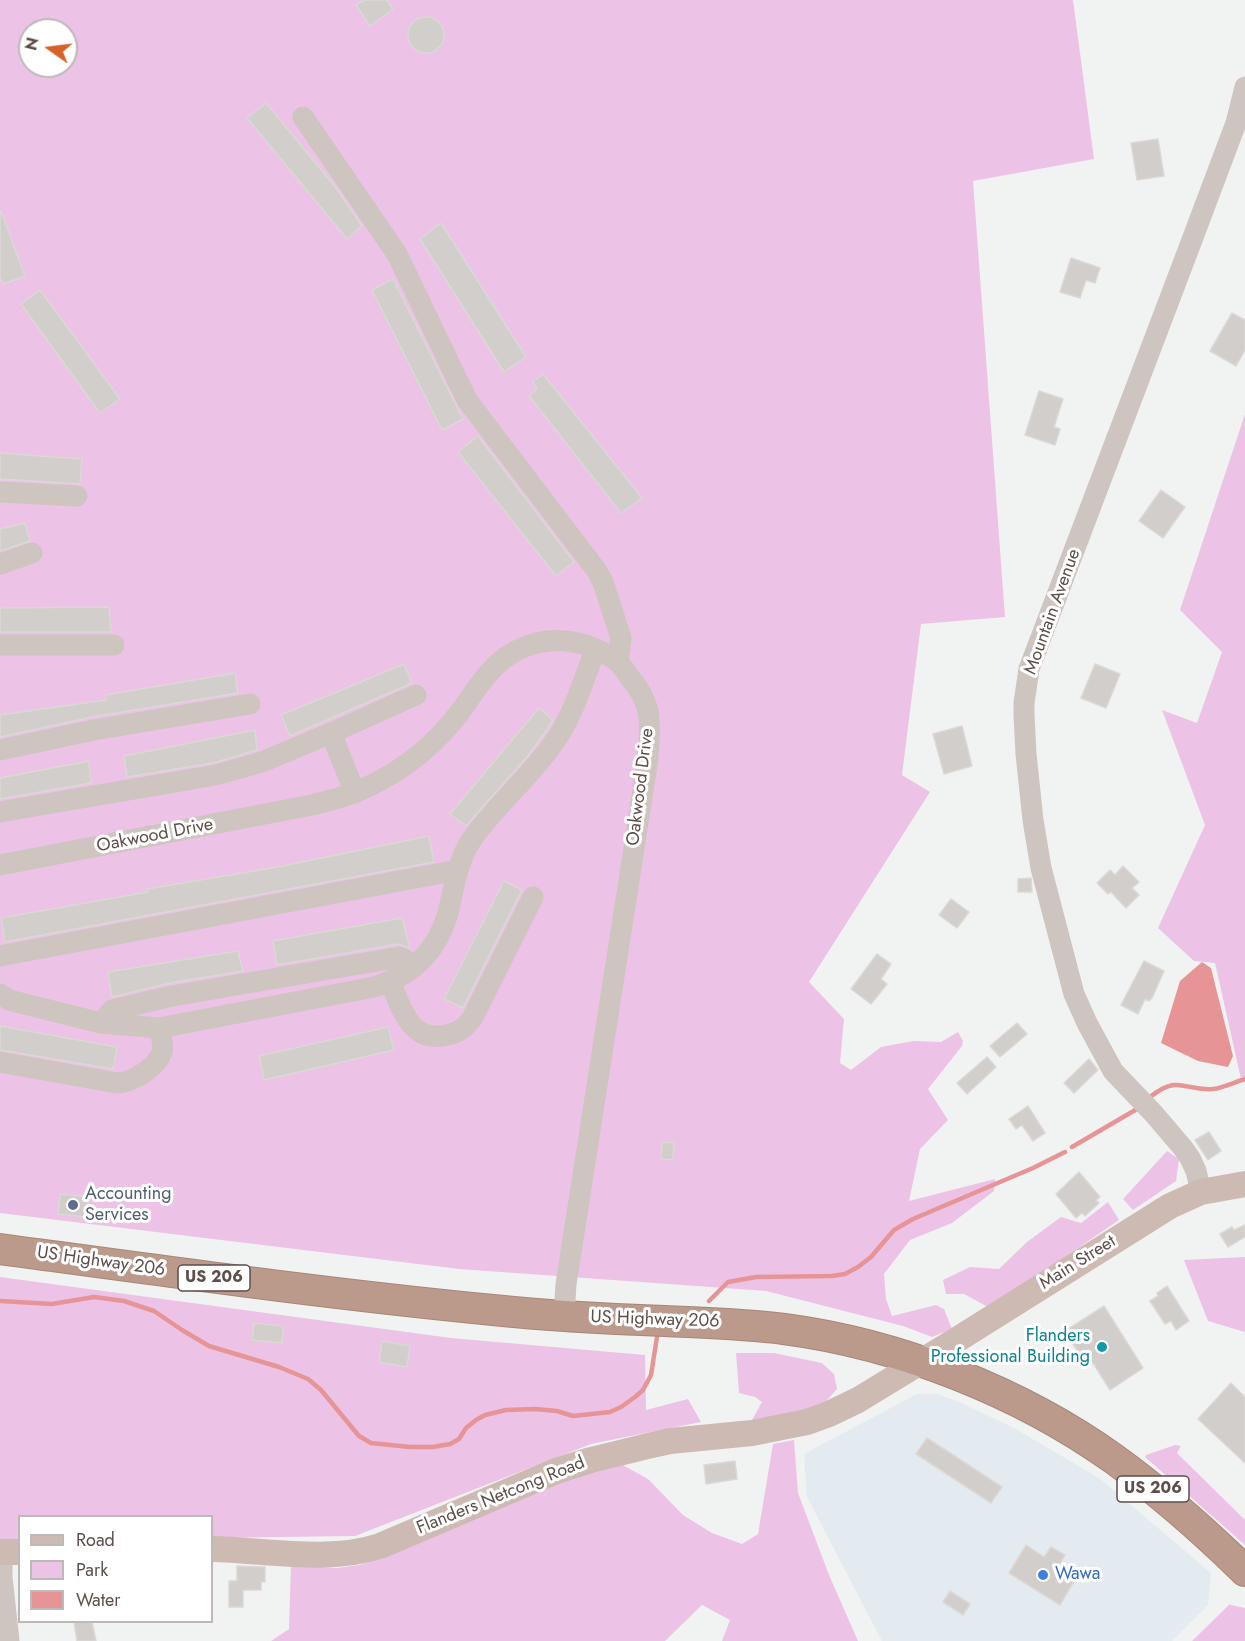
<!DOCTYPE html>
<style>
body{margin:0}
#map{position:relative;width:1245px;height:1641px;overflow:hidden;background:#f1f3f2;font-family:Jost,sans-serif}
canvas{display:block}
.legend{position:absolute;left:18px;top:1515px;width:195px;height:108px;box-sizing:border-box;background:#fff;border:2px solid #beb8b7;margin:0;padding:8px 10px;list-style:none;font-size:18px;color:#5d4e4a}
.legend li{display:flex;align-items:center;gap:12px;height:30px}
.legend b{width:30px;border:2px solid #beb8b7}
.north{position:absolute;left:18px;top:18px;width:60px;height:60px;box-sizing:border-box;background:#fff;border:2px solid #beb8b7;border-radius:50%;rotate:284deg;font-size:16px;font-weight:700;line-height:24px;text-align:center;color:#5d4e4a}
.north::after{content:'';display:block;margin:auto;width:21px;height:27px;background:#d66227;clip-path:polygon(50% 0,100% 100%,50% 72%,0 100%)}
</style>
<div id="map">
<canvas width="1245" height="1641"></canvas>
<ul class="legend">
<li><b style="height:8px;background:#cdbab3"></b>Road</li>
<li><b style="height:16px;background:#ecc3e6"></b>Park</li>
<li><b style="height:16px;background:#e69495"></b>Water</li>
</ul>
<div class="north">N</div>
</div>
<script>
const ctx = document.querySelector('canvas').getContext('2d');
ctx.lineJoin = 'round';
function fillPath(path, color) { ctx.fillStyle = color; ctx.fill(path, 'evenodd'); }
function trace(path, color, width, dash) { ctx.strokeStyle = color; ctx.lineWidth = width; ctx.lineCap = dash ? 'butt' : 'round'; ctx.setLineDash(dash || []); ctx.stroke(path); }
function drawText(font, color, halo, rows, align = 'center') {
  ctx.font = font + ' Jost,sans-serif'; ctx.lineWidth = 6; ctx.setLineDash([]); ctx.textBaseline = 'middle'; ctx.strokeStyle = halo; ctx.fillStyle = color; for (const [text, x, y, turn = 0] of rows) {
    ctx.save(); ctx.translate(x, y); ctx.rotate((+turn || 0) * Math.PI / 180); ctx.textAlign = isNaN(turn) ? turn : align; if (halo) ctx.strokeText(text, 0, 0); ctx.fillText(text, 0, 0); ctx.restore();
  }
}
fillPath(new Path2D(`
 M917,1394H937L959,1402L1014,1428L1099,1478L1211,1573L1208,1605L1172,1641H882L807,1497L804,1454Z`), '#e3eaf0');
fillPath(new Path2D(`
 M0,0H1073L1094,159L973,181L1005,617L921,624L902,775L930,792L809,982L844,1019L840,1063L851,1070L881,1047L913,1041L941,1042L958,1032L963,1041L962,1046L928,1089L948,1120L920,1149L909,1201L995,1179L994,1191L952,1223L910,1240L884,1274L886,1299L892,1316L936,1305L944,1309L952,1329L932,1337L903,1326L766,1291L459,1269L0,1213ZM30,30H66V66H30Z
 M1245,414V1083L1241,1079L1215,963L1194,961L1158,928L1205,825L1162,710L1197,723L1222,652L1180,610Z
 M1167,1151L1179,1159L1176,1181L1133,1210L1123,1199Z
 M1108,1202L1119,1220L1017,1290L988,1307L964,1294H946L943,1280L970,1267L999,1269L1027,1242L1061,1217L1081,1223Z
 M1245,1257V1332L1208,1321L1184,1260Z
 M0,1277L451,1338L645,1355L646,1410L688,1399L701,1422L591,1444L355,1536L212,1538V1516H20L19,1540H0Z
 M736,1353H774L822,1363L834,1374L837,1389L822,1406L782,1421L752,1420L762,1402L755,1397L739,1393Z
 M794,1440L798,1493L829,1575L858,1641H722L730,1620L702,1605L665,1641H271L289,1629L291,1565L337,1568L359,1565L384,1558L514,1496L621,1464L648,1479L683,1515L712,1533L742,1544L758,1534L773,1444Z
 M1175,1445L1181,1446L1177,1453L1245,1520V1545L1145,1457L1146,1455Z
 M1230,1604L1231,1605L1245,1608V1641H1192Z`), '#ecc3e6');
fillPath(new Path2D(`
 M1202,962L1211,968L1233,1056L1228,1067L1198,1061L1161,1043L1180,981Z`), '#e69495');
trace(new Path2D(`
 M1150,1097C1179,1074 1183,1091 1213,1089C1223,1088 1235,1082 1245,1079
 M1072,1147L1137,1109
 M0,1301L52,1304L94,1297L124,1301L154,1311L182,1330L209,1346L279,1367L308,1379L321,1390L359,1436L371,1443L410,1447H433L450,1444L459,1439L466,1428L476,1420L485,1415L506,1410L535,1409L557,1411L573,1416L610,1412L621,1407L635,1397L643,1390L651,1375L657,1337
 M709,1301L728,1282L756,1277L832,1276L845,1274L858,1267L871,1257L894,1230L913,1219L1033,1168L1065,1152`), '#e69495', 4.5);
const building = new Path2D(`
 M364,0H387L393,9L370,26L356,5Z
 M408 35a18 18 0 1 1 36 0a18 18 0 1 1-36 0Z
 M266,103L337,189L362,226L347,239L247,118Z
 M1158,139L1164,176L1137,180L1131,143Z
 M1,211L25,276L3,284L0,277V212Z
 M441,223L526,357L504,372L420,239Z
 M1071,258L1100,268L1095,283L1086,280L1080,298L1060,292Z
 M393,279L463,419L442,430L372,290Z
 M40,290L120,399L100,413L21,304Z
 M1232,313L1245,320V350L1236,366L1210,351Z
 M543,374L642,498L621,513L529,396L537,389L533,382Z
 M1039,391L1063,399L1054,427L1060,429L1055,445L1025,435Z
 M478,436L574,562L556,576L458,452Z
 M0,453L82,459L80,484L0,479Z
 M1161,490L1185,507L1163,538L1139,521Z
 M25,523L30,541L0,551V529Z
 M109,607L111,632H0V608Z
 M404,664L412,683L290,736L281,715Z
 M1095,664L1120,674L1106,708L1081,698Z
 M235,673L238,693L92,717L0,737V715L106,700V695Z
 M539,708L553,720L544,734L526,758L466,826L450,814Z
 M962,726L972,766L944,774L933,734Z
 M255,730L257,750L213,763L127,777L124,756Z
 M89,761L91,783L0,799V778Z
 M429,836L434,862L5,942L1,918L148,892L147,889L278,867Z
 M1123,866L1139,882L1132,888L1139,895L1126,908L1111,892L1108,894L1097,883L1110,870L1115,875Z
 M1031,878L1032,892H1018V879Z
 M504,881L522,890L463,1008L444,999Z
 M951,899L969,912L957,928L939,915Z
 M402,918L410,948L398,944L277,965L273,941Z
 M238,951L243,971L170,983L112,997L108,972Z
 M877,954L891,964L881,979L887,984L871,1004L851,989Z
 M1144,961L1164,971L1152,998L1149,1001L1145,999L1138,1014L1121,1005Z
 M1017,1023L1027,1034L1000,1057L990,1046Z
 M0,1026L117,1047L113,1069L0,1050Z
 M388,1027L394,1050L264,1080L259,1056Z
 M987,1057L996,1067L967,1094L957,1083Z
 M1089,1059L1098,1070L1074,1093L1064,1083Z
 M1028,1106L1045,1133L1033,1141L1022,1125L1016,1129L1009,1119Z
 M1209,1132L1221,1151L1208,1160L1195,1140Z
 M662,1142L674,1143L673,1160L661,1159Z
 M1079,1172L1100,1197L1096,1200L1099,1203L1085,1216L1082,1213L1076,1218L1056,1194Z
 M60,1194L88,1197L86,1217L58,1214Z
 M1245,1225V1237L1228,1247L1220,1234L1232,1227L1234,1230Z
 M1167,1286L1189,1321L1176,1330L1171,1321L1165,1324L1150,1301L1158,1296L1157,1293Z
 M1104,1306L1143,1368L1110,1390L1093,1363L1087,1367L1065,1331Z
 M254,1323L283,1326L282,1343L252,1340Z
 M382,1341L410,1346L407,1367L379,1362Z
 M1231,1383L1245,1397V1463L1198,1419Z
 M927,1438L1002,1487L991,1503L916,1454Z
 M735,1461L737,1479L706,1484L704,1465Z
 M1026,1545L1044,1557L1051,1547L1065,1555L1059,1565L1077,1576L1060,1605L1009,1573Z
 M237,1566L265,1567V1582H261V1590H243V1607H229V1581H237Z
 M950,1591L970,1604L963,1615L943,1602Z
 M74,1622H92L96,1641H77Z`);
fillPath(building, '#d2cecb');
trace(building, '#dbd8d5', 1.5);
const highway = new Path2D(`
 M0,1249C164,1271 328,1294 493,1310C550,1316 608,1319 665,1321C705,1323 744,1324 784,1329C899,1344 1020,1392 1114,1459C1161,1493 1204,1531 1245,1571`);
trace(highway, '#a78678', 32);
trace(new Path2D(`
 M303,117L397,254L467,400L597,571L603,582L621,638L618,662
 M0,492L77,496
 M0,564L32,553
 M0,645H114
 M331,733L355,793
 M0,750L94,730L250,704
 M0,812L216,775L262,762L331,733L416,695
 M0,865L312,805C327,801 342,798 356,792C392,777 426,753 451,723C472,699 485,668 514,652C548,633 586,639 617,661C622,666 627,673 631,679C638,687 645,699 648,711C651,728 649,748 647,765L566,1284L564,1316
 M0,956L458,870
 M391,983C401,1008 411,1044 447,1035C460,1032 466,1027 473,1017L533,897
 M0,994L9,1000L101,1023L159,1028L374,987C412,976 437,951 448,913C454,888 457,861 472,839C497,804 531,776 555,741C574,714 583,680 596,649
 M101,1023L112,1010L172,996L400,957L415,966
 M0,1062L117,1083C132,1083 157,1067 162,1052C164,1045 161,1035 159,1028
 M1201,1192L1196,1171L1190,1158L1183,1148L1154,1114L1113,1071L1087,1023L1074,994L1041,868L1033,820L1026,754L1024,715V703L1029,669L1192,240L1236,123L1245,87
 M2,1552V1577L9,1641`), '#cec4c0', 21);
trace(new Path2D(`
 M212,1549C266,1550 328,1563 380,1546L556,1471L591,1460L648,1446L670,1441L752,1433L807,1422L829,1414L858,1400L955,1341L1170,1206L1201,1192L1245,1184
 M0,1552H20`), '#cdbab3', 26);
trace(highway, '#bb9a8c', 30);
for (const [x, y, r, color] of [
 [73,1205,6,"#5c6f8a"],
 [1102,1347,6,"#0f9aa8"],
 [1043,1575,6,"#3f7fe0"]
]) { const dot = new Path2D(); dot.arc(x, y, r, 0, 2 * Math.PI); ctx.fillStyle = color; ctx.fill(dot); trace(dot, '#fff', 2); }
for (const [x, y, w] of [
 [214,1278,72],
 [1153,1489,72]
]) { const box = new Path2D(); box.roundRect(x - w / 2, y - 13, w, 26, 4.5); ctx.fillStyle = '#fff'; ctx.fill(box); trace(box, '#5d4e4a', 1.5); }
drawText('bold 16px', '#5d4e4a', null, [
 ["US 206",214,1278],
 ["US 206",1153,1489]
]);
drawText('18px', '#5d4e4a', '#fff', [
 ["Mountain Avenue",1053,612,-70],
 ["Oakwood Drive",641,787,-83],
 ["Oakwood Drive",155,836,-11],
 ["US Highway 206",101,1262,8],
 ["Main Street",1078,1263,-32],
 ["US Highway 206",655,1320,2],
 ["Flanders Netcong Road",501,1496,-22]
]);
drawText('18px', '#4e5e75', '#fff', [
 ["Accounting",85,1195],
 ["Services",85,1216]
], 'left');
drawText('18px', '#0d838f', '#fff', [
 ["Flanders",1090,1337],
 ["Professional Building",1090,1358]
], 'right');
drawText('18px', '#366cbe', '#fff', [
 ["Wawa",1055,1575]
], 'left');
</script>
